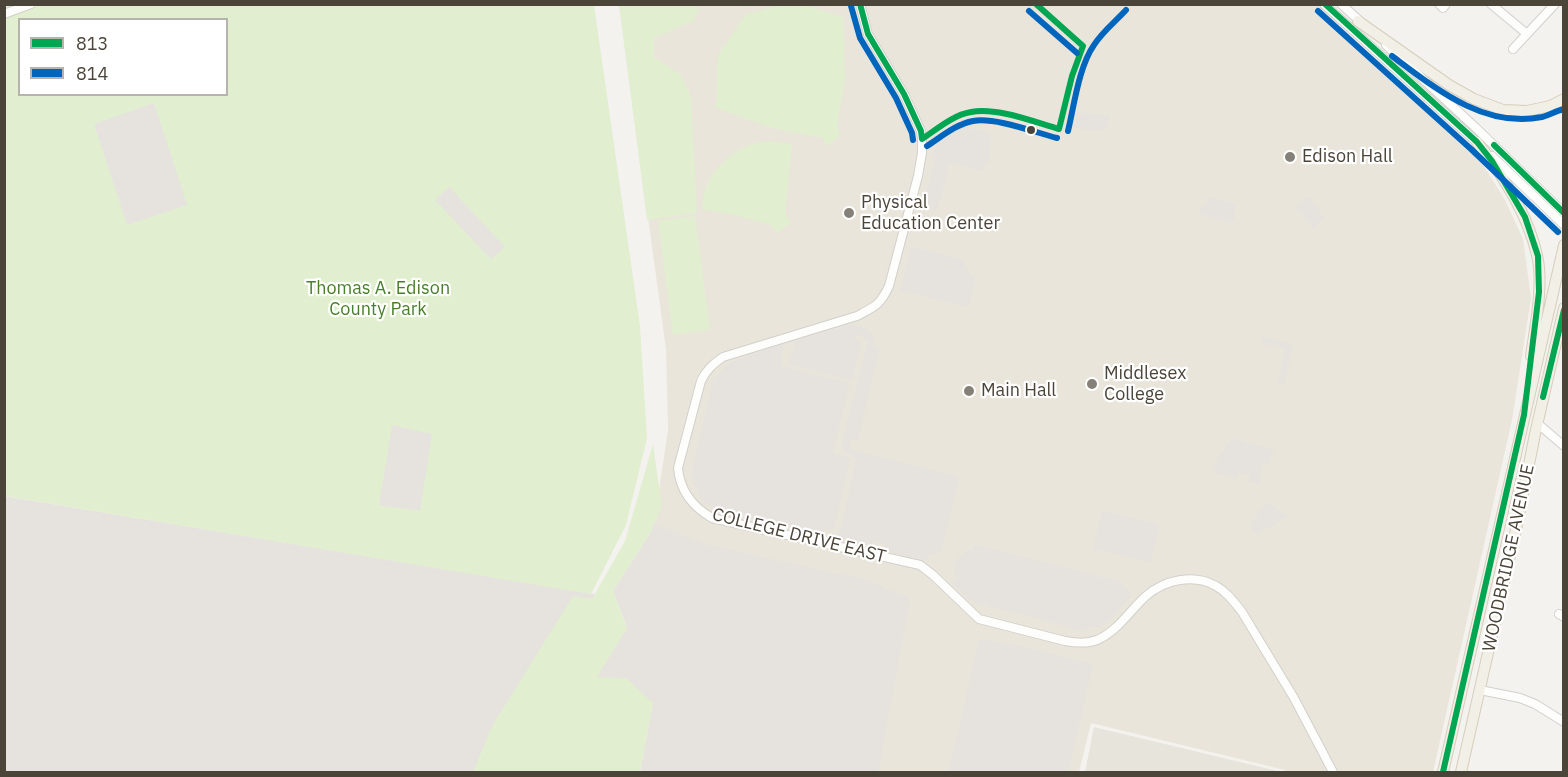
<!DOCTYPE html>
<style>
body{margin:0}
#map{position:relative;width:1568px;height:777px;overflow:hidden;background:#f4f2ee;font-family:"IBM Plex Sans",sans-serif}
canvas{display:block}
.frame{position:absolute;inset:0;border:6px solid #4b4439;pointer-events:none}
.legend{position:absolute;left:18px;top:18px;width:210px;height:78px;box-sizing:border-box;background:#fff;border:2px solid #b7b4b0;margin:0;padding:8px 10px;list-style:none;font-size:18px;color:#4b4439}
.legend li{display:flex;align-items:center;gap:12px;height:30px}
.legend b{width:30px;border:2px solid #b7b4b0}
</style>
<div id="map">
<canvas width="1568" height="777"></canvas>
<div class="frame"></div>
<ul class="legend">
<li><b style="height:8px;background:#00a651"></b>813</li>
<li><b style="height:8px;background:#0065bd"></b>814</li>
</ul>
</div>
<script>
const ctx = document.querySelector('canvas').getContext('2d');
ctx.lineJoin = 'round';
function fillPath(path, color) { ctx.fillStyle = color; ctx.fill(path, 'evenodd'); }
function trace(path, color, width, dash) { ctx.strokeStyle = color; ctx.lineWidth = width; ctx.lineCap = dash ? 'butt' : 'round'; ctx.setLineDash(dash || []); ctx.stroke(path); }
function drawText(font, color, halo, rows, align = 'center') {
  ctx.font = font + ' "IBM Plex Sans",sans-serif'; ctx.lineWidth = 4.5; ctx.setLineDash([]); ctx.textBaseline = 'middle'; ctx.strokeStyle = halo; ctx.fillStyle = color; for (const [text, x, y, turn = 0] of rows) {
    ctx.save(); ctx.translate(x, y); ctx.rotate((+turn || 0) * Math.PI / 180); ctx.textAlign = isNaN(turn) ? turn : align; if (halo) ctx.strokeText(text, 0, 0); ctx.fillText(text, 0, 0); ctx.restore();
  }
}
fillPath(new Path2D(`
 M1094,727L1282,772H1085Z`), '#e7e4dc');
fillPath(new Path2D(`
 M4,496L612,597L501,772H5Z
 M662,507L930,583L882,772H640L653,703L596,677L627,628L613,591L649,535Z`), '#e6e2de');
fillPath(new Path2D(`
 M619,5H1319L1482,163L1505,200L1523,239L1531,298L1512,420L1433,772H1285V770L1091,723L1079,772H878L910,599L867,580L703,544L654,523L668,430L666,349Z`), '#eae5da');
fillPath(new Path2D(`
 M4,5H594L640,326L647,438L626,525L591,594L5,496ZM20,20H226V94H20Z
 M619,5H692L699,10L693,21L654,38V57L681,75L691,96L697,213L647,220Z
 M803,5L843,17L845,80L837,127L841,135L827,146L822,138L772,128L716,108L718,55L746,14L781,5Z
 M774,141L792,144L785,214L791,223L776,233L771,225L738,216L702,209C703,203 703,196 705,190C712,169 733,149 755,143C761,142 768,142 774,141Z
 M695,216L710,330L673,335L658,221Z
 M653,444L662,507L649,535L613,591L627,628L597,677L626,678L653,703L640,772H473L492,726L573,596L592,599L625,541Z`), '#e1eecf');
fillPath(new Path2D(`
 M154,103L187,205L127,225L94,124Z
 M1077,112L1110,116L1105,131L1072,128Z
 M965,127L990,133V156L984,167L981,171L950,163L937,211L921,207L936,159L931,156L937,144L951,132Z
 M449,187L505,247L491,259L435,200Z
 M1209,197L1235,203V223L1199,214V209L1208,202Z
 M1309,197L1325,219L1313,228L1296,206Z
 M912,247L962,259L975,281L969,307L900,291Z
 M849,325H859L867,329L872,334L875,346L880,347L858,441L851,440L850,447L852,450L959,477L942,549L937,554L929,555L927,561L883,550L885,544L874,542L873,548L838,539L857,459L844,452L842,443L868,342L864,337L861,335L855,337V339L862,343L851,380L789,364L796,340Z
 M1263,337L1293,344L1284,385L1278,384L1285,349L1262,344Z
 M783,344L782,367L850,383L833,453L850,458L834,529H825L823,535L717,509L707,504L700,496L695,487L692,478L693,467L712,385L718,374L728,364L738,359Z
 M392,425L432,434L420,511L379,505Z
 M1232,438L1274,450L1269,464L1264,463L1259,483L1249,481L1250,475L1238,472L1236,479L1212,472L1216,461Z
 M1266,502L1288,516L1257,535L1250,525Z
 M1102,511L1159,525L1151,562L1093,549Z
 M974,545L1121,582L1130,592L1131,597L1108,622L1099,627H1089L1087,632L975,603L952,583L956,579L954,567L956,561L961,555L968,550H973Z
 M979,639L1035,649L1093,665L1068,772H949Z`), '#e6e3df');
const minor = new Path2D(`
 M860,4L868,34L904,94L921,131L922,139V153L918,176L889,286C880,305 876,306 857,316L723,357C713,364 706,370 701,381L678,468C680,491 693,507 712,518L920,565L933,575L979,619L1065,641C1076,643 1087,644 1097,640C1117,632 1130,610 1146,596C1164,580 1194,573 1216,586C1227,592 1234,602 1242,612L1294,698L1333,772
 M1324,4L1480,145
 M1341,4L1363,24
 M1439,4L1443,8L1446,4
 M1491,4L1527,34
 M4,14L31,4
 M1386,45L1475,127L1564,213
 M1513,49L1555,4
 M1492,156L1564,225
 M1537,423L1564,446
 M1559,614L1564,617
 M1480,690L1520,698L1535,704L1564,722`);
const major = new Path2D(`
 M1358,21L1449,85L1474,99L1503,110L1527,111L1550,106L1564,99
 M1477,142C1502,174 1528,215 1537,255C1544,284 1535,327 1531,356
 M1443,772L1564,245
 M1461,772L1517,525L1535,434L1564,308`);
trace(minor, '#d2d0cb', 10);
trace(major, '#d6cebb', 12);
trace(minor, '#fdfdfc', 8);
trace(major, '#f2efe6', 10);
trace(new Path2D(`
 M860,4L868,34L904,94L921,131L922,139C937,129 953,115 971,112C997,107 1034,122 1059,129L1072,76L1083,46L1036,4
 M1325,4L1477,142L1492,161L1525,217L1538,256L1539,292L1524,415L1443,772
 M1494,145L1564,213
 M1543,397L1564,310`), '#00a651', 6);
trace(new Path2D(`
 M851,6L860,38L896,98L912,133L913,140
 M1029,11L1077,53
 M1318,11L1471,149L1558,232
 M1392,56C1435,88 1484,129 1542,117C1549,115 1556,111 1564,109
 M1068,131C1074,106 1079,66 1094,45C1102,32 1115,22 1126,10
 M927,146C941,137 956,124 973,121C995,117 1034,132 1057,138`), '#0065bd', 6);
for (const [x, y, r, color] of [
 [1031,130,5,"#4b4439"],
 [1290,157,6,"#868178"],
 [849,213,6,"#868178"],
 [1092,384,6,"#868178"],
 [969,391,6,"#868178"]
]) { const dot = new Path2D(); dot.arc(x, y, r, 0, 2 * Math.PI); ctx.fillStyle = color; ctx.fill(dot); trace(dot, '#fff', 2); }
drawText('18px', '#4b4439', '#fff', [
 ["Edison Hall",1302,157],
 ["Physical",861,203],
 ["Education Center",861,224],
 ["Middlesex",1104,374],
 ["College",1104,395],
 ["Main Hall",981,391]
], 'left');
drawText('18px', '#4a7f2a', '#fff', [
 ["Thomas A. Edison",378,289],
 ["County Park",378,310]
]);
drawText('18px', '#4b4439', '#fff', [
 ["COLLEGE DRIVE EAST",799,536,14],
 ["WOODBRIDGE AVENUE",1509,558,-78]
]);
</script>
